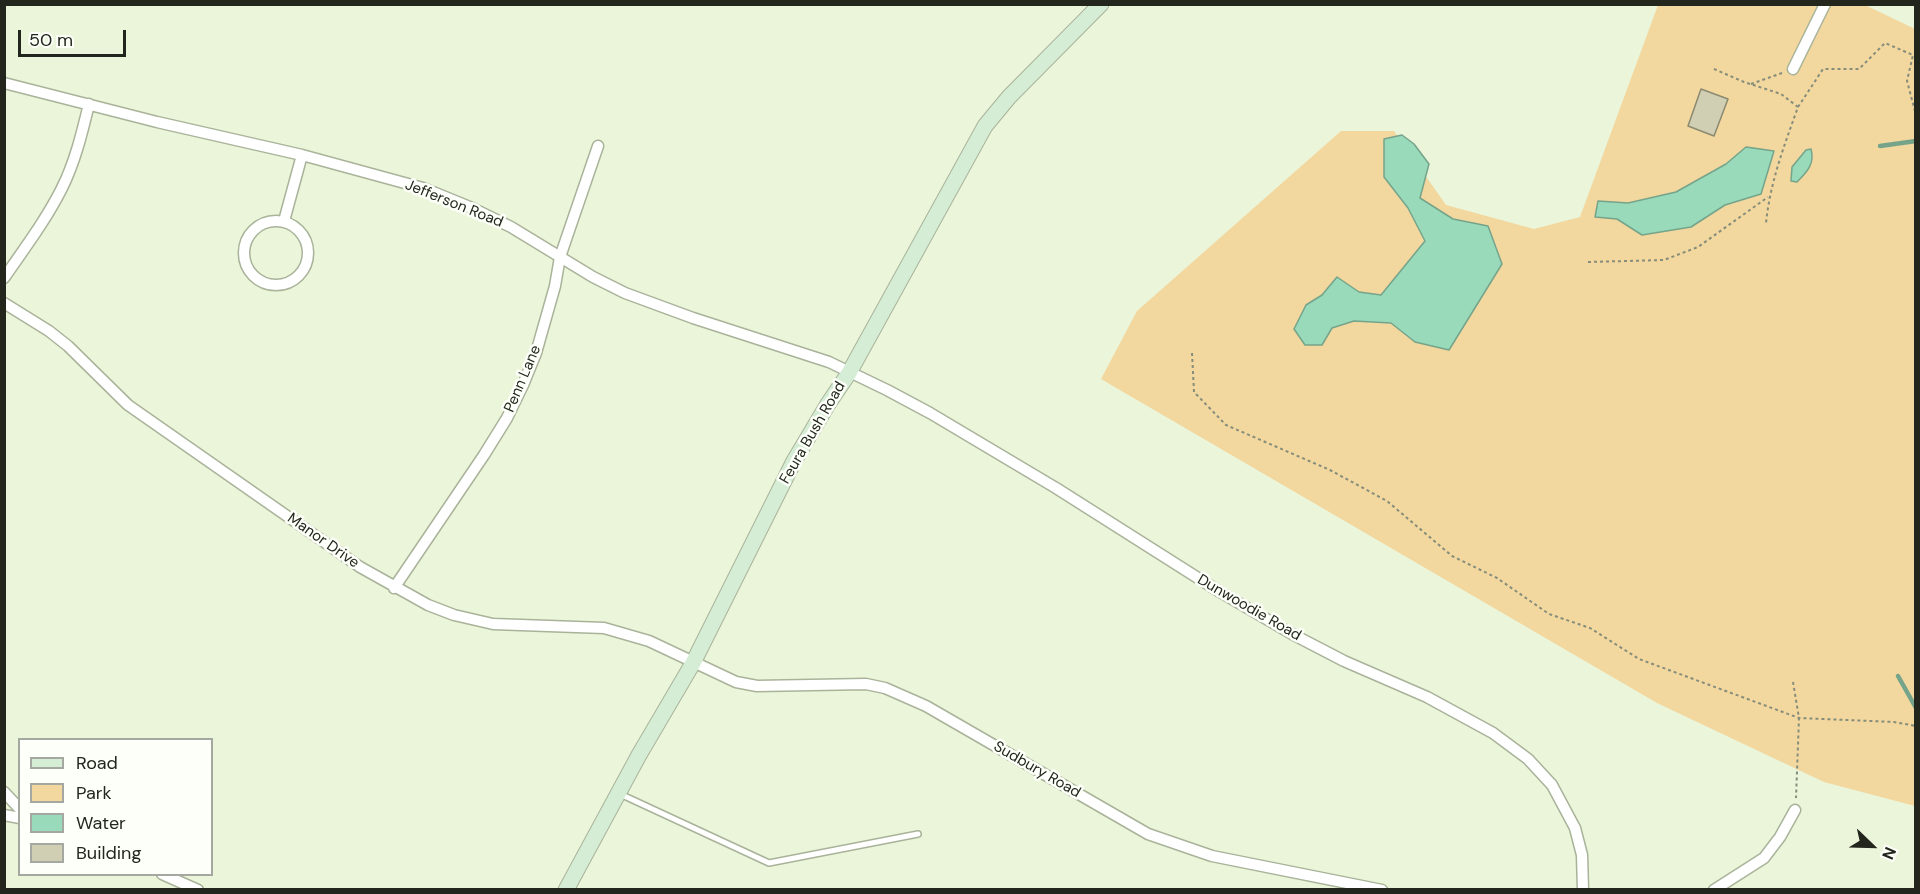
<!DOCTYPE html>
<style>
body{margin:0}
#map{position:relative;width:1920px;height:894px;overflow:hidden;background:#ebf5da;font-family:"DM Sans",sans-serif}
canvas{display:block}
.frame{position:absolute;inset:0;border:6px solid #22261c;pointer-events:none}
.legend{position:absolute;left:18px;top:738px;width:195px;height:138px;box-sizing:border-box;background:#fdfff9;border:2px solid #a5a8a1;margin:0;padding:8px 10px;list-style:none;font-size:18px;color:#22261c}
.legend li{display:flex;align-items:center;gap:12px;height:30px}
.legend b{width:30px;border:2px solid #a5a8a1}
.north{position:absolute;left:1842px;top:816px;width:60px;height:60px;-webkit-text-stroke:4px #fdfff9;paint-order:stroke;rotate:113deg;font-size:16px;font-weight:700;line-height:24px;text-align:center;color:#22261c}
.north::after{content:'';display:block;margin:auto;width:21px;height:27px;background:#22261c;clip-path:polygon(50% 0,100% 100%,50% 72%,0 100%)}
.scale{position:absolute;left:18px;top:30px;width:108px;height:27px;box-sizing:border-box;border:3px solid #22261c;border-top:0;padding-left:8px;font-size:18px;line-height:21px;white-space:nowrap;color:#22261c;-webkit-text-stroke:4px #fdfff9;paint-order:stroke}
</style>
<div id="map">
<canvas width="1920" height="894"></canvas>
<div class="frame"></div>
<ul class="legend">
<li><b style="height:8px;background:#d5edd5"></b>Road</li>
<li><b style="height:16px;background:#f2d79e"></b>Park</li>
<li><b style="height:16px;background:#98daba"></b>Water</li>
<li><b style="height:16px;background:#d0cfb3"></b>Building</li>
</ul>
<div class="north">N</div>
<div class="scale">50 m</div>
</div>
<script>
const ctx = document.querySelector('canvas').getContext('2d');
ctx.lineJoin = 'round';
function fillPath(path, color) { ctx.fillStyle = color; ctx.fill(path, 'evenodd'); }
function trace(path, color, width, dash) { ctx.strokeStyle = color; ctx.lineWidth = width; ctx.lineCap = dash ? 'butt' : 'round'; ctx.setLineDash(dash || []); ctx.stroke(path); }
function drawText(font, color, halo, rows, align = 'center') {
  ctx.font = font + ' "DM Sans",sans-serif'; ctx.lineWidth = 5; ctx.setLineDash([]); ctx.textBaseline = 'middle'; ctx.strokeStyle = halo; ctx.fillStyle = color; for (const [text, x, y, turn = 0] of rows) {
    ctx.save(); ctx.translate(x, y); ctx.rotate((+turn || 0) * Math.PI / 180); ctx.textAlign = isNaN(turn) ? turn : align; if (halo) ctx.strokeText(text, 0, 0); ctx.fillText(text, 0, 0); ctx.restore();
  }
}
fillPath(new Path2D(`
 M1658,5H1865L1915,29V806L1824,782L1657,703L1101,379L1137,311L1341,131H1394L1446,205L1534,229L1580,217Z`), '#f2d79e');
const water = new Path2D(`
 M1402,135L1414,144L1429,164L1420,198L1453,219L1488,226L1502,264L1449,350L1415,342L1391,323L1354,321L1332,328L1322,345H1305L1294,329L1306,305L1322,295L1337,277L1359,292L1381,295L1425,241L1408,208L1384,177V139Z
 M1746,147L1774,151L1761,194L1725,205L1691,227L1642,235L1617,219L1595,217L1598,201L1628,203L1676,192L1726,164Z
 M1811,149C1815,164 1807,172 1797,182L1791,181L1792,167L1806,150Z`);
fillPath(water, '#98daba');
trace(water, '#75a48b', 1.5);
trace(new Path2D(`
 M1880,146L1916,141
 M1898,676L1916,708`), '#75a48b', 4.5);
const building = new Path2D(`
 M1701,89L1728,99L1714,136L1688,126Z`);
fillPath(building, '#d0cfb3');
trace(building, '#8b8a70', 1.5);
const service = new Path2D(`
 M620,794L769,863L918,834`);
const minor = new Path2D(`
 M1793,69L1825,4
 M4,83L157,122L302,155L423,188L472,208L511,227L593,277L625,293L693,318L829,362L887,390L930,413L1056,488L1220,592L1292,634L1344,661L1427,697L1493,733L1528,759L1552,785L1575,828L1582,855L1583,890
 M244 253a32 32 0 1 1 64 0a32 32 0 1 1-64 0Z
 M284,221L302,155
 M4,278C24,249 46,220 62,188C75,162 82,133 89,104
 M4,303L49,331L68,346L128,405L360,567L428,605L454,615L493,624L604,628L649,641L736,682L757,686L866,684L885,688L926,706L1148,834L1212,856L1382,890
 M394,588L484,455L507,418L523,385L536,353L555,286L560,257L598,146
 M4,792L20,809
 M4,815L20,818
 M162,874L198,890
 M1714,890L1764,858L1780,837L1795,810`);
const secondary = new Path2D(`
 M566,890L639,755L693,663L794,461L828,404L849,373L985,126L1009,97L1101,4`);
trace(service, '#a9b39a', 8);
trace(minor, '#a9b39a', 13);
trace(secondary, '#a9b39a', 17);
trace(new Path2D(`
 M1714,69L1744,82L1781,94L1798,107C1784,146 1770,183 1766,223
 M1751,84L1782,73
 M1798,107L1823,69H1859L1885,43L1913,55L1907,81L1916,115
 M1588,262L1664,260L1698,247L1768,197
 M1192,353L1194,392L1226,425L1330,470L1387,501L1452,556L1497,578L1549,614L1590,628L1639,659L1799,718L1894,722L1916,726
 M1793,682L1799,718L1796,798`), '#868d7a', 2, [3, 3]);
trace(service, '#fff', 5);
trace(minor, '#fff', 10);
trace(secondary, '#d5edd5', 15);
drawText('15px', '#22261c', '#fdfff9', [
 ["Jefferson Road",454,204,22],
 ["Penn Lane",523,379,-67],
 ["Feura Bush Road",813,433,-60],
 ["Manor Drive",323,541,35],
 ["Dunwoodie Road",1249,608,30],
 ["Sudbury Road",1037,770,30]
]);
</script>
